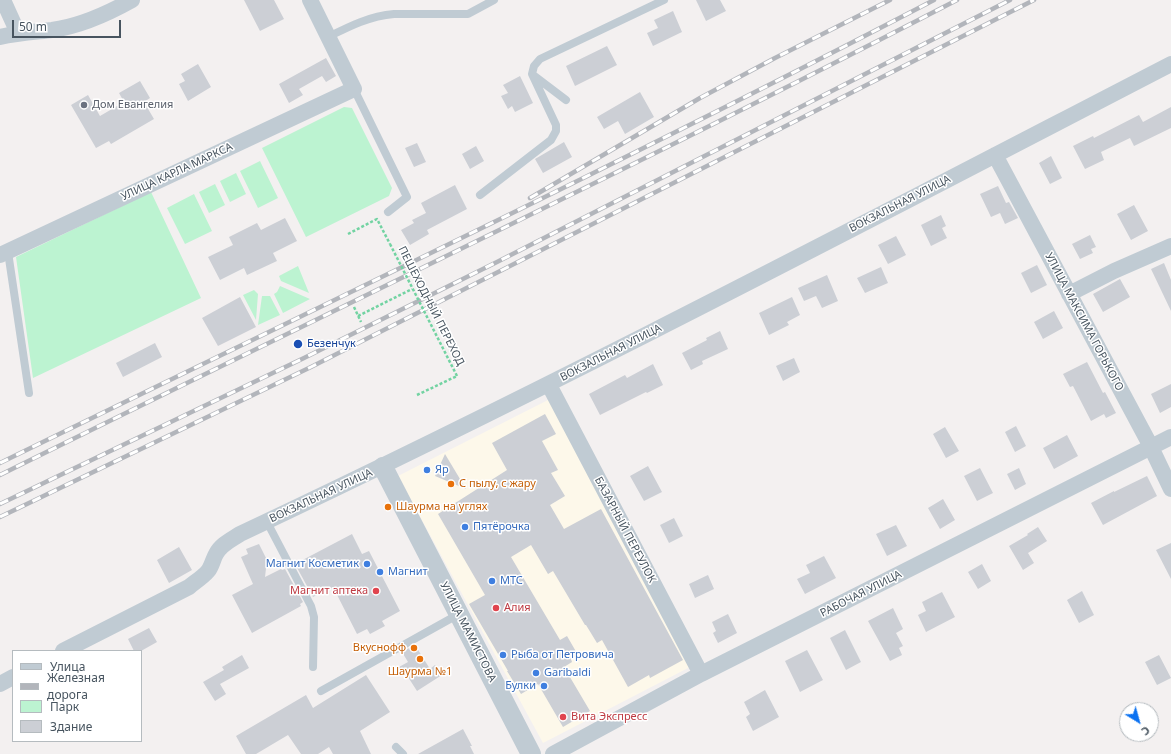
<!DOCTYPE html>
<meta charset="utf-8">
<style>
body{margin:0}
#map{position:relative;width:1171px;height:754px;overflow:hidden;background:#f3f0f0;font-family:"Noto Sans",sans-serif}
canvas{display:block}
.legend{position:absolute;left:12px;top:650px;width:130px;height:92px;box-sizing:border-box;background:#fff;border:1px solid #b5bbbf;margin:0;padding:5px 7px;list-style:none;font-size:12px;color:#47545f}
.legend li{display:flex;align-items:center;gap:8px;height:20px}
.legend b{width:20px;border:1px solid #b5bbbf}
.north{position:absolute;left:1119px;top:702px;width:40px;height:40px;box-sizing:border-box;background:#fff;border:1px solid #b5bbbf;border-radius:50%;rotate:143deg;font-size:11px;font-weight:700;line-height:16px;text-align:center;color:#47545f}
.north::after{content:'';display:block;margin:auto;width:14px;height:18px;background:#0c72f1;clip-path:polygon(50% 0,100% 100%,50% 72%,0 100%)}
.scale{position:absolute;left:12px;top:20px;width:109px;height:18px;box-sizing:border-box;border:2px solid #47545f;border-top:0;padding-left:5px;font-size:12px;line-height:14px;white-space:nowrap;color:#47545f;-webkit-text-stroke:3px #fff;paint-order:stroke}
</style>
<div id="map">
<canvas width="1171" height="754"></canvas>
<ul class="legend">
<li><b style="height:5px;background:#c0cbd3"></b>Улица</li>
<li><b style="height:5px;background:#b2b5bb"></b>Железная дорога</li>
<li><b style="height:11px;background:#bcf3d1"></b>Парк</li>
<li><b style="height:11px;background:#cccfd5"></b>Здание</li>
</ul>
<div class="north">С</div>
<div class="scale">50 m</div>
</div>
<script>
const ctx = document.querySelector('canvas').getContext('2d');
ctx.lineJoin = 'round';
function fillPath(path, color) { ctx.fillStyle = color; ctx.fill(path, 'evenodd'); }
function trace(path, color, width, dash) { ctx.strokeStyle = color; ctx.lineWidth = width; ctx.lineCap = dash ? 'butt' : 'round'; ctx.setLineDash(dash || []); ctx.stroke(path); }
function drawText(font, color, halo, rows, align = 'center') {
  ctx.font = font + ' "Noto Sans",sans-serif'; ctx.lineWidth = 3; ctx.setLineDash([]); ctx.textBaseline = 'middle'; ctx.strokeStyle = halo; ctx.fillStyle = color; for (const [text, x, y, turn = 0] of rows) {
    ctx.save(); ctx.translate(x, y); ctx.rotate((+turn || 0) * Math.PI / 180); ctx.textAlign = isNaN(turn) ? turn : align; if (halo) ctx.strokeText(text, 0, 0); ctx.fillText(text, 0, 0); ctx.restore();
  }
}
fillPath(new Path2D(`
 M550,399L690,667L543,743L398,476Z`), '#fdf8ea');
fillPath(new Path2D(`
 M344,107L352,108L392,188L389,196L306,237L262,148Z
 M260,161L278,198L258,208L240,171Z
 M236,173L246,194L230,202L220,181Z
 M215,184L225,205L209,213L199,192Z
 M151,192L201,298L33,378L16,257Z
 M194,194L212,231L185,244L167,208Z
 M298,266L309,293L281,281L279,276Z
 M280,286L310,299L283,313L274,294L277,292Z
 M254,290L258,294L256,320L243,295Z
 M262,296H270L280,315L258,325Z`), '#bcf3d1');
fillPath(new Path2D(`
 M244,0H274L284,19L260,31Z
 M696,0H720L726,11L706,21Z
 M673,11L682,32L653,46L647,33L658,28L654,20Z
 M607,46L617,65L575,86L566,66Z
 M326,58L336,76L326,82L322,76L299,89L303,95L289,103L279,84Z
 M198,64L211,87L188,101L179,84L185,81L181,74Z
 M520,76L533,103L515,112L512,106L508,109L501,96L508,93L503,85Z
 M140,81L150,98L144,102L154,119L111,144L109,141L96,148L71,105L88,95L100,116L124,102L119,93Z
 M640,92L654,117L625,134L618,121L604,129L597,117Z
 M1171,107V128L1134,146L1130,138L1101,152L1104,160L1085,169L1073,146L1093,136L1094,138L1139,115L1143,122Z
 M564,142L572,157L543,173L535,159Z
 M417,143L426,162L414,167L405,148Z
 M476,146L484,161L470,169L462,154Z
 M1051,156L1062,178L1050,184L1039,163Z
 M455,185L467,209L427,230L429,234L410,245L401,230L414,223L412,220L426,213L421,203Z
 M998,186L1006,203L1009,202L1018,218L1005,224L1000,213L991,217L980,194Z
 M1134,205L1148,231L1131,240L1117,214Z
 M941,215L946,226L942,228L947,238L931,246L921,225Z
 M285,218L297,241L273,253L277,261L247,275L244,268L220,280L208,257L233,245L229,237L257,223L261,230Z
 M1090,235L1096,247L1091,249L1093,253L1080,259L1072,244Z
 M896,236L906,255L888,264L878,245Z
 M1164,263L1171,280V311L1151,269Z
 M1037,265L1047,285L1031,293L1021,273Z
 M881,267L888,283L865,293L857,278Z
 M827,275L838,301L822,308L816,296L804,301L798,288Z
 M1120,279L1130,297L1103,312L1093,294Z
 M240,297L256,327L218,346L202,318Z
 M792,297L800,315L787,322L789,325L769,335L759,313Z
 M1054,311L1063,328L1043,339L1034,322Z
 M720,331L728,349L702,361L703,364L691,370L682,353L707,340L706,338Z
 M155,343L162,357L123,377L116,363Z
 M794,358L800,372L783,381L776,366Z
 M1087,362L1103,393L1105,392L1116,413L1106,418L1104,414L1091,421L1073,386L1070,387L1063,374Z
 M653,364L663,385L647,393L646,392L600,415L589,394L625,375L627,378Z
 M1171,384V407L1160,413L1151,394Z
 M545,414L556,434L542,441L558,470L551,473L565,496L550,505L564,529L601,509L683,660L650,678L649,675L628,687L602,640L597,643L586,625H585L553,571L548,574L531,545L511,557L560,640L567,636L578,655L571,659L572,662L564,667L590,711L563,727L538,684L521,694L507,671H508L469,604L485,595L438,514L507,470L492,443Z
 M1016,426L1026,446L1015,452L1005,432Z
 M945,427L959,451L946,458L933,434Z
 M1067,435L1078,456L1054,469L1043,448Z
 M445,454L466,489L435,476Z
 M648,466L662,492L644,501L630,476Z
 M980,468L993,493L977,501L964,476Z
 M1019,468L1026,484L1015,490L1007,474Z
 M1147,476L1157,496L1103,525L1091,503L1114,491V492Z
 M943,499L955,520L940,529L928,508Z
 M674,518L683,536L669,543L660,525Z
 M896,525L907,546L887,556L876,534Z
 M1038,527L1047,541L1028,553L1034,563L1023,570L1009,546L1028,535L1027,534Z
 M352,534L362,554L369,551L400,611L382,621L385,626L370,634L367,629L357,634L333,587L313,597L295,564Z
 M1171,543V579L1156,550Z
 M259,544L267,560L265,577L281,569L282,570L285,569L303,602L300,604L301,606L252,633L232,595L253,584L241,557L248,554L246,549Z
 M179,547L192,570L169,583L157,560Z
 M824,556L836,578L805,594L797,579L810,573L806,565Z
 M982,564L991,581L978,589L968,572Z
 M708,575L714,589L695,598L689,584Z
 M1082,591L1094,615L1079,623L1067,600Z
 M942,592L955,617L926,632L918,615L926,611L922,602Z
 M893,608L903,629L896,633L903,646L899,648L902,655L890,661L868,621Z
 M728,614L737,633L718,643L713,633L716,631L712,622Z
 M149,628L157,642L141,651H134L128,639Z
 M845,630L861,662L846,670L830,638Z
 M415,645L430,669L435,665L442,675L417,691L408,677L406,679L399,667L408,662L402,652Z
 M807,650L823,680L800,692L785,661Z
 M242,655L249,668L220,684L226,694L215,701L203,682L224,670L222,667Z
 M1159,655L1171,678L1157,685L1145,662Z
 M366,675L390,712L360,731L371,754H333L329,747L318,754H301L288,735L256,754H246L236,736L306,695L313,708Z
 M765,690L779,717L753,731L746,717L750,714L744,702Z
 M463,729L472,746H470L474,754H418Z`), '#cccfd5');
trace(new Path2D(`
 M348,234L377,219L390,244
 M354,307L361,322
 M358,316L412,289
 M417,395L457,376`), '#72d3a2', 2.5, [3, 2]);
trace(new Path2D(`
 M328,37C350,26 370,16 394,14H468L494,0
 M533,75L566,100
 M354,89L407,197L388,212
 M480,195L551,140L556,131V125L532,74L534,66L540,59L664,0
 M8,252L29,393
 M267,522L311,606L314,617L313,667
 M321,691L459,614
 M396,747L403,754`), '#c0cbd3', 8);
trace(new Path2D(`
 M3,0L18,33
 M0,37C17,33 34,32 52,30C81,26 107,14 132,0
 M995,155L1148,441L1171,489
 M0,255L354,89L310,0
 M1069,294L1114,271L1171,246
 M549,385L701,674
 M63,651L189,587C195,582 203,577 208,571C212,566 213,559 216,554C221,544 231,540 240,534C554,386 862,224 1171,64
 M0,684L13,677
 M553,754L701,674L1171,437`), '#c0cbd3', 16);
trace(new Path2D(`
 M383,467L531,754`), '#c0cbd3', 20);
const rail = new Path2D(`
 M530,198L700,98L775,58L890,0
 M0,463C312,310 626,161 934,0
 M0,475C319,317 641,164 957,0
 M0,504L304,358L497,262L1010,0
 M0,517L311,367L1034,0`);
trace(rail, '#b2b5bb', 4.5);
trace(rail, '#fff', 3, [9]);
trace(new Path2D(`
 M390,244L457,376`), '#72d3a2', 2.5, [3, 2]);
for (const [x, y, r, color] of [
 [84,105,4,"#6b7280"],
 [298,344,5,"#1a4fb4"],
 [427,470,4,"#3f7fe0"],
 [451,484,4,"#e8710a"],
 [388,507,4,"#e8710a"],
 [465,527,4,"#3f7fe0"],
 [367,564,4,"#3f7fe0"],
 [380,572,4,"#3f7fe0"],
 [492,581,4,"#3f7fe0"],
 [376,591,4,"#e0444e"],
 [496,608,4,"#e0444e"],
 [414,648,4,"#e8710a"],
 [503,655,4,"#3f7fe0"],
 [420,659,4,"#e8710a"],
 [536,673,4,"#3f7fe0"],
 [544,686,4,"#3f7fe0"],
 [563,717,4,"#e0444e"]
]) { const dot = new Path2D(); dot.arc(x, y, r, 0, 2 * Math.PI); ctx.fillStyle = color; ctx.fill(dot); trace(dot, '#fff', 1.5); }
drawText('11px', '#5b616d', '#fff', [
 ["Дом Евангелия",92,105]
], 'left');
drawText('11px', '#47545f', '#fff', [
 ["УЛИЦА КАРЛА МАРКСА",177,172,-25],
 ["ВОКЗАЛЬНАЯ УЛИЦА",900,204,-27],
 ["ПЕШЕХОДНЫЙ ПЕРЕХОД",431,306,63],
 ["УЛИЦА МАКСИМА ГОРЬКОГО",1084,322,62],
 ["ВОКЗАЛЬНАЯ УЛИЦА",611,353,-27],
 ["ВОКЗАЛЬНАЯ УЛИЦА",321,496,-25],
 ["БАЗАРНЫЙ ПЕРЕУЛОК",625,530,62],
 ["РАБОЧАЯ УЛИЦА",861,594,-27],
 ["УЛИЦА МАМИСТОВА",468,632,63]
]);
drawText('11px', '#164399', '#fff', [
 ["Безенчук",307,344]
], 'left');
drawText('11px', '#366cbe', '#fff', [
 ["Яр",435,470],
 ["Пятёрочка",473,527],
 ["Магнит Косметик",359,564,"right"],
 ["Магнит",388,572],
 ["МТС",500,581],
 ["Рыба от Петровича",511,655],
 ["Garibaldi",544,673],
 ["Булки",536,686,"right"]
], 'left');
drawText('11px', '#c56008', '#fff', [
 ["С пылу, с жару",459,484],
 ["Шаурма на углях",396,507],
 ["Вкуснофф",406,648,"right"],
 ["Шаурма №1",420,672,"center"]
], 'left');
drawText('11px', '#be3a42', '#fff', [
 ["Магнит аптека",368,591,"right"],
 ["Алия",504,608],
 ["Вита Экспресс",571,717]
], 'left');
</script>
